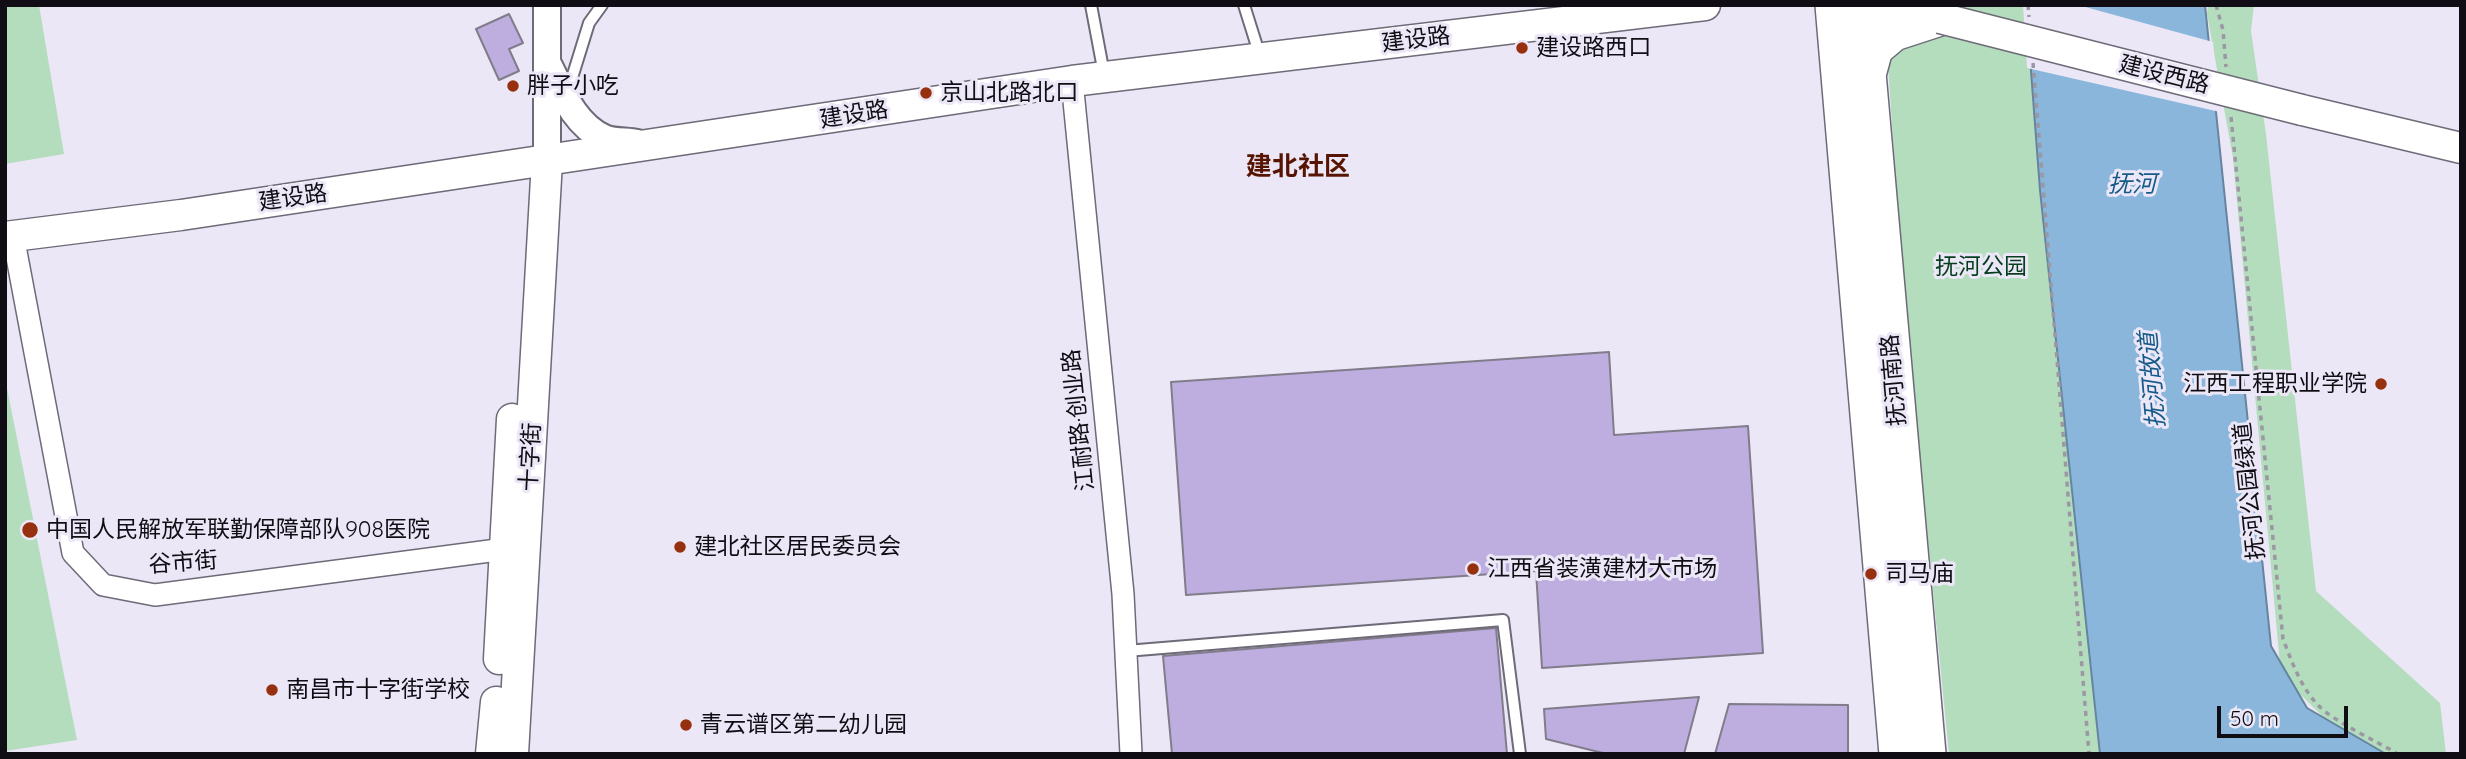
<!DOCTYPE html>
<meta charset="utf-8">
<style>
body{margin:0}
#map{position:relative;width:2466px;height:759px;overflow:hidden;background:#ece7f7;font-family:Quicksand,sans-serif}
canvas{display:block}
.frame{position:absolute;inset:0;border:7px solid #100e14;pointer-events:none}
.scale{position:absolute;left:2217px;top:706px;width:131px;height:32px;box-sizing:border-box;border:4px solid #100e14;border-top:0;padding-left:9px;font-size:21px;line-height:24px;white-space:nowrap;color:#100e14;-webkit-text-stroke:5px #ece7f7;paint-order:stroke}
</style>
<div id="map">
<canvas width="2466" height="759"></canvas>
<div class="frame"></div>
<div class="scale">50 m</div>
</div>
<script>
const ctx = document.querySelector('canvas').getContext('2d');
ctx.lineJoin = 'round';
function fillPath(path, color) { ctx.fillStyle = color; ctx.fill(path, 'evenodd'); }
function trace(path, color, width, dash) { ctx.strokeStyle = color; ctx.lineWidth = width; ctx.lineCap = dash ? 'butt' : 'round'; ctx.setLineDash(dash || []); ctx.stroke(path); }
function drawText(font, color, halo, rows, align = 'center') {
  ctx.font = font + ' Quicksand,"Noto Sans SC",sans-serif'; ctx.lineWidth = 6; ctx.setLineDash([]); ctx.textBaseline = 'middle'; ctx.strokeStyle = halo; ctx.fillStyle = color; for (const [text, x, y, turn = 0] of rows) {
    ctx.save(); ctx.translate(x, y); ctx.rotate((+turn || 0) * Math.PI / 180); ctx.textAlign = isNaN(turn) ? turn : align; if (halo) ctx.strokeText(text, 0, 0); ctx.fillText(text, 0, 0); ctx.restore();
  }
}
fillPath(new Path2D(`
 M5,5H39L64,154L5,164Z
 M1884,5H2037L2105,754H1949L1902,273Z
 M2208,5H2254L2251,31L2266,134L2316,591L2440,703L2446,754H2363L2356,750L2281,675L2233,158L2207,14Z
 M5,378L77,740L5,751Z`), '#b3ddbd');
const water = new Path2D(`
 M2026,5H2205L2271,646L2307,708L2386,754H2100L2040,190Z`);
fillPath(water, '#8ab6db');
trace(water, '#65849f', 2);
fillPath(new Path2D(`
 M2023,5H2078L2213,42L2220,112L2027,68Z`), '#ece7f7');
const building = new Path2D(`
 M509,14L523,43L509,49L519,71L499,80L476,29Z
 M1609,352L1614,435L1748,426L1763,653L1542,668L1536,571L1186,595L1171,382Z
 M1496,628L1507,754H1172L1163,656Z
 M1699,697L1684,754H1607L1546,739L1544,709Z
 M1729,704L1848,705V754H1715Z`);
fillPath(building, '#beaedf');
trace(building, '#807c8a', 2);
const service = new Path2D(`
 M1091,5L1104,74
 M1244,5L1260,56
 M567,94L589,23L602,5
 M1126,651L1503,620L1520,754`);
const minor = new Path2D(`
 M1072,81L1123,594L1131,754
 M13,236L73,553L103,585L155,595L505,549`);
const tertiary = new Path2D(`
 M549,66C562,92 575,125 604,138C613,142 627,141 637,143
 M547,161V5`);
const secondary = new Path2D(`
 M1866,5L1940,18
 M2302,110L2461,148
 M5,237L181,215L1072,81L1705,5
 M499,659L512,419
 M491,754L496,702
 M513,754L547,161`);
const trunk = new Path2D(`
 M1833,5L1897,754
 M1862,5L1928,754
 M1868,75L1875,49L1894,33L1940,18`);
trace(service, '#6e6a78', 14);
trace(minor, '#6e6a78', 24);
trace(tertiary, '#6e6a78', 30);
trace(secondary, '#6e6a78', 33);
trace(trunk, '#6e6a78', 38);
trace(new Path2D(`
 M2028,5L2029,17
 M2216,5L2223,30L2226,67
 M2033,63L2089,754
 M2231,117L2283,639C2292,662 2301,688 2319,706C2333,721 2378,742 2398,754`), '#9b97a3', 3.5, [5, 5]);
trace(service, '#fff', 10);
trace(minor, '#fff', 21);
trace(tertiary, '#fff', 26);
trace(secondary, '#fff', 30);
trace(trunk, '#fff', 35);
const secondaryBridge = new Path2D(`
 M1940,18L2302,110`);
trace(secondaryBridge, '#6e6a78', 33, []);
trace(secondaryBridge, '#fff', 30);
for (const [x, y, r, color] of [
 [1522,48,7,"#97300e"],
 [513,86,7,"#97300e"],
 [926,93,7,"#97300e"],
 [2381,384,7,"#97300e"],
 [30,530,9,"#97300e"],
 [680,547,7,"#97300e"],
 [1473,569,7,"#97300e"],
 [1871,574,7,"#97300e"],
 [272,690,7,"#97300e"],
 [686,725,7,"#97300e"]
]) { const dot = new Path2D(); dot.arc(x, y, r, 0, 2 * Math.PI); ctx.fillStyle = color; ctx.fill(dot); trace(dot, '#ece7f7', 2.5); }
drawText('23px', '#100e14', '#ece7f7', [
 ["建设路",1416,40,-7],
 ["建设西路",2164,75,14],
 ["建设路",854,115,-9],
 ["建设路",293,198,-8],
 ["抚河南路",1894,380,-95],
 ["江耐路·创业路",1079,420,-96],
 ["十字街",531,457,-87],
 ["抚河公园绿道",2250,491,-96],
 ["谷市街",183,563,-4]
]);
drawText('23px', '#100e14', '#ece7f7', [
 ["建设路西口",1536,48],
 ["胖子小吃",527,86],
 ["京山北路北口",940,93],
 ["江西工程职业学院",2367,384,"right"],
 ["中国人民解放军联勤保障部队908医院",46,530],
 ["建北社区居民委员会",694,547],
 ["江西省装潢建材大市场",1487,569],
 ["司马庙",1885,574],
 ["南昌市十字街学校",286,690],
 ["青云谱区第二幼儿园",700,725]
], 'left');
drawText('23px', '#043e1d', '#ece7f7', [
 ["抚河公园",1981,267]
]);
drawText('italic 24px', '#165a89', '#ece7f7', [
 ["抚河",2132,185],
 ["抚河故道",2153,380,-95]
]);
drawText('bold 26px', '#561401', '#ece7f7', [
 ["建北社区",1298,167]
]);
</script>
